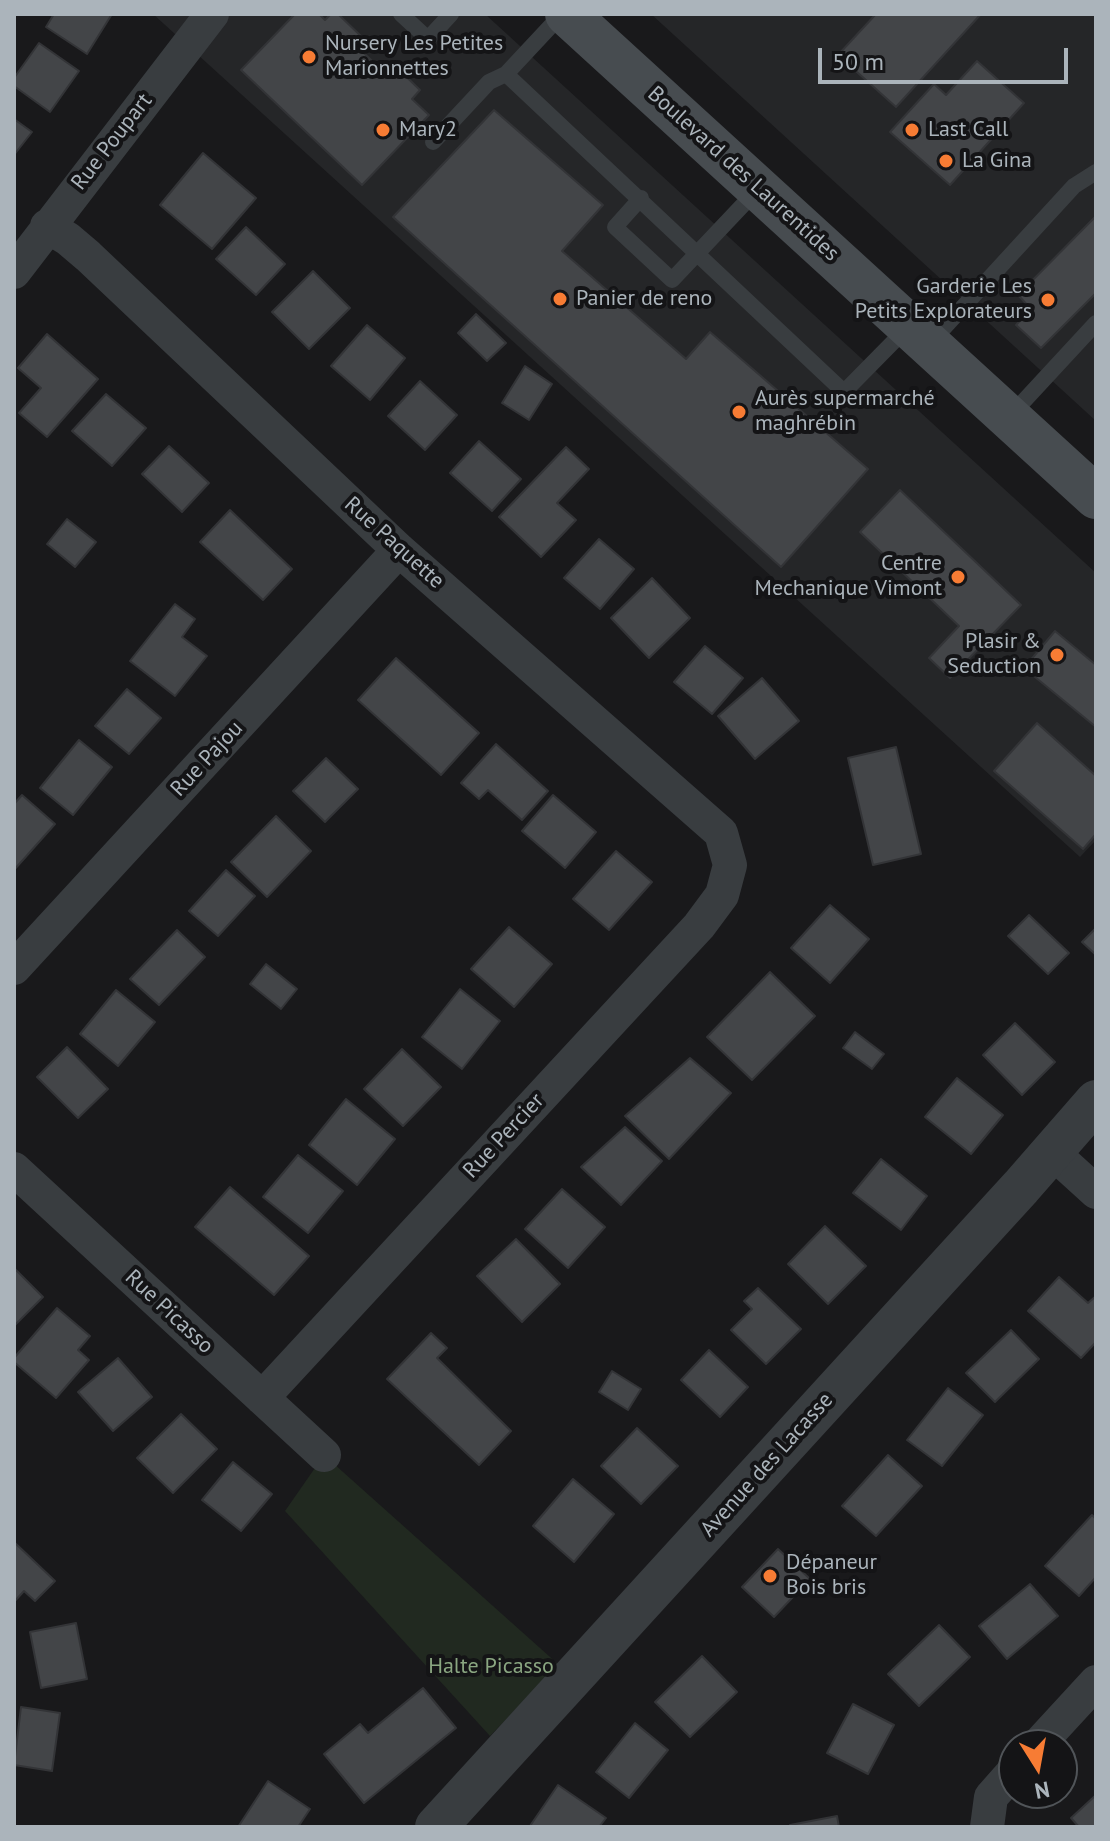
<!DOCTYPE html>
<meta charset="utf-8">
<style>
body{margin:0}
#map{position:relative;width:1110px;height:1841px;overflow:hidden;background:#19191b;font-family:"PT Sans",sans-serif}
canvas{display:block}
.frame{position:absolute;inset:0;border:16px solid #abb4bb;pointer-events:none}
.north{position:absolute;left:998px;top:1729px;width:80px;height:80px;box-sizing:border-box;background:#141416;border:2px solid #505458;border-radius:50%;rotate:169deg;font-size:22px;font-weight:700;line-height:32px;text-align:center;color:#abb4bb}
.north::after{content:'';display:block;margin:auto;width:28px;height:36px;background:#f77c34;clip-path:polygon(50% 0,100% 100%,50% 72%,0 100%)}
.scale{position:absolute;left:818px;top:48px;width:250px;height:36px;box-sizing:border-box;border:4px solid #abb4bb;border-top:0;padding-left:10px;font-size:24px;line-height:28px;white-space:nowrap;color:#abb4bb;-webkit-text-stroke:6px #141416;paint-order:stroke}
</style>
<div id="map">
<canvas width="1110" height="1841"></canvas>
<div class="frame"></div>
<div class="north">N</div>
<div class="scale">50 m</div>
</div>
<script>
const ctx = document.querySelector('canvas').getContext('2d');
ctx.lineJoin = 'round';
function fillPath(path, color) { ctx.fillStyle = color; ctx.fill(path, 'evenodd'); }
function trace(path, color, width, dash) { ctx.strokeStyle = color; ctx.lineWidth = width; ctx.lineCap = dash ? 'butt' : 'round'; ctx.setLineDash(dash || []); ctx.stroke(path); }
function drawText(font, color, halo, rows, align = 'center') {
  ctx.font = font + ' "PT Sans",sans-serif'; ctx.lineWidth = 8; ctx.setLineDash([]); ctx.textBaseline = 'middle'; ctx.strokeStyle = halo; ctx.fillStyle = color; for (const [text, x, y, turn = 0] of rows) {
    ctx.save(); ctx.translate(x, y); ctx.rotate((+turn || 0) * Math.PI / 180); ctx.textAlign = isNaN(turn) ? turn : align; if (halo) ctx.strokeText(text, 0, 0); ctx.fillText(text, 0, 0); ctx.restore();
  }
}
fillPath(new Path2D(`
 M153,14H485L1096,573V840L1080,857Z
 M651,14H1096V421Z`), '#252628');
fillPath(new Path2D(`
 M324,1455L559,1665L490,1736L285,1511Z`), '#212920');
const building = new Path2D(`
 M54,14H112L87,54L46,27Z
 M295,14H319L325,20L331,14H338L364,39L357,46L383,72L392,63L420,90L412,99L429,115L362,185L241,70Z
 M876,14H981L896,107L838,55Z
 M39,43L79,71L50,112L14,86V78Z
 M977,61L1024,103L950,185L890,132L934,84L946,95Z
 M494,110L603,205L562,251L686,359L710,332L868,469L781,567L393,217Z
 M14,119L32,132L14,155Z
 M203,153L256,198L212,249L160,205Z
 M1096,216V293L1041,348L1016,325L1031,309L1018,295Z
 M246,227L285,264L256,295L216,259Z
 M313,271L350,308L309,349L272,312Z
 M476,314L506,343L487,361L458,333Z
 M367,325L405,358L370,400L331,366Z
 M47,334L98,379L47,437L19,413L41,388L18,368Z
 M525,366L552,384L529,420L502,403Z
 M420,381L457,415L425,450L388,416Z
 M106,394L146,428L112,466L72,431Z
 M479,441L521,479L492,511L450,473Z
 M169,446L209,483L182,512L142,474Z
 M566,447L589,469L557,503L576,520L541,557L499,517Z
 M900,490L1021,605L950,678L929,658L959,626L860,532Z
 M230,510L292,569L263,600L200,542Z
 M67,519L96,542L75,567L47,544Z
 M599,539L634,569L600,609L564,578Z
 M652,578L690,618L649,658L611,618Z
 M175,604L195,619L182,637L207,656L175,696L130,661Z
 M1055,631L1096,665V727L1024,668Z
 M705,646L743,678L712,714L674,682Z
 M396,658L479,733L441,775L358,700Z
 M762,678L799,721L755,759L718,716Z
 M127,689L161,718L129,754L95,726Z
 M1037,723L1096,776V834L1083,849L994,771Z
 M79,740L112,767L73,815L40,788Z
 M496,744L548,791L522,820L488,790L479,799L461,783Z
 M896,747L921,854L873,865L848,758Z
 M326,758L358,789L325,822L293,791Z
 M22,795L55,824L14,870V804Z
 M553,795L596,832L565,868L522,831Z
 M276,816L311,851L267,897L231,862Z
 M616,851L652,882L609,930L573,899Z
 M226,870L255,896L218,936L189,911Z
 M830,905L869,939L830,983L791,948Z
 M1029,915L1069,953L1048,974L1008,936Z
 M509,927L552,964L514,1007L471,969Z
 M1096,928V955L1082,942Z
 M177,930L205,957L159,1005L130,979Z
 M266,964L297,989L281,1009L250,984Z
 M770,972L815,1016L752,1080L707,1037Z
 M460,989L500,1021L462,1069L422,1037Z
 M116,990L155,1022L118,1066L80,1034Z
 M1015,1023L1055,1062L1022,1095L983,1055Z
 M855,1032L884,1054L872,1069L843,1048Z
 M67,1047L108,1089L78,1118L37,1077Z
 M402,1049L441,1087L403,1126L364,1089Z
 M690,1058L731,1093L669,1159L625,1116Z
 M957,1078L1003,1115L971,1154L925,1117Z
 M346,1099L395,1139L357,1185L309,1145Z
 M625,1127L662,1161L621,1205L581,1167Z
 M298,1155L343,1191L308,1233L263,1197Z
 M881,1159L927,1196L901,1230L853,1193Z
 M230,1187L309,1256L274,1295L195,1227Z
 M562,1189L605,1227L568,1268L525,1229Z
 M825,1226L866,1266L828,1304L788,1264Z
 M516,1239L560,1284L522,1322L477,1276Z
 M14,1268L43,1297L14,1326Z
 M1059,1277L1088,1303L1096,1296V1342L1081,1358L1028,1311Z
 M758,1288L801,1329L766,1364L731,1330L752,1309L744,1301Z
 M57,1308L90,1336L78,1350L89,1360L56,1398L14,1362V1358Z
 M1011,1330L1039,1359L995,1402L966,1373Z
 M431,1333L447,1348L437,1358L511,1431L479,1465L387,1379Z
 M709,1350L748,1387L720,1417L681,1380Z
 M118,1358L152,1397L113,1431L78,1392Z
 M612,1371L641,1389L628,1410L599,1392Z
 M948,1388L983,1415L942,1466L907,1440Z
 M181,1414L217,1449L173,1493L137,1458Z
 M637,1428L678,1466L641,1504L601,1466Z
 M888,1455L922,1486L876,1536L842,1506Z
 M233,1462L272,1494L241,1531L202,1500Z
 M573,1479L614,1514L574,1562L533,1526Z
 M1092,1515L1096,1519V1577L1079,1596L1045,1566Z
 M14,1542L55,1581L35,1601L24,1591L14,1602Z
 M778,1549L810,1579L774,1617L742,1587Z
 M1030,1584L1058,1616L1007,1659L979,1626Z
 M76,1623L87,1679L41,1688L30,1632Z
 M939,1625L970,1657L919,1706L888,1674Z
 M702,1656L737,1692L690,1737L655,1702Z
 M423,1688L456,1728L364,1803L324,1754L360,1724L368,1733Z
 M853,1704L894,1725L868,1774L827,1753Z
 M21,1707L60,1713L52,1771L14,1765Z
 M635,1723L668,1750L629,1798L596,1772Z
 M268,1781L310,1809L298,1827H238Z
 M558,1785L606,1818L599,1827L530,1826Z
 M1096,1795V1827H1079L1071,1818Z
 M837,1816L839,1827H790V1825Z`);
fillPath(building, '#434548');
trace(building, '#333437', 2);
trace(new Path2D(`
 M401,14L428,39L451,14
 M562,14L506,74L844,392L908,327
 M433,142L489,82L506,74
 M641,198L615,227L672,280L758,189
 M930,343L1074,186L1096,172
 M1010,416L1096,323`), '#393d40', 16);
trace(new Path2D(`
 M47,226L68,239L88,256L399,550L721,833L730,865L722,895L699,926L262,1398
 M14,272L212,14
 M14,968L399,550
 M1052,1152L1096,1192
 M14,1169L324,1455
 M1038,1745L1096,1682
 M987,1827L991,1797L1014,1771`), '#393d40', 34);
trace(new Path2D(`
 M436,1827L1021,1187L1096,1101`), '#393d40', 42);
trace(new Path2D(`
 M567,14L1096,497`), '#474c50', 44);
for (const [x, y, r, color] of [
 [309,57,8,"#f77c34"],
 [383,130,8,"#f77c34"],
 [912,130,8,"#f77c34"],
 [946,161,8,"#f77c34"],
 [560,299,8,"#f77c34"],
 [1048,300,8,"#f77c34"],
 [739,412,8,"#f77c34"],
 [958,577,8,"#f77c34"],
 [1057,655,8,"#f77c34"],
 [770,1576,8,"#f77c34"]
]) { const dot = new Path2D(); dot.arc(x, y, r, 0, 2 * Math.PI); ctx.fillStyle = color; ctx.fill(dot); trace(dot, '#141416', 3); }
drawText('22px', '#abb4bb', '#141416', [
 ["Nursery Les Petites",325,44],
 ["Marionnettes",325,69],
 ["Mary2",399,130],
 ["Last Call",928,130],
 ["La Gina",962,161],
 ["Garderie Les",1032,287,"right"],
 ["Petits Explorateurs",1032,312,"right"],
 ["Panier de reno",576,299],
 ["Aurès supermarché",755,399],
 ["maghrébin",755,424],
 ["Centre",942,564,"right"],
 ["Mechanique Vimont",942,589,"right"],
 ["Plasir &",1041,642,"right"],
 ["Seduction",1041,667,"right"],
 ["Dépaneur",786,1563],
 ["Bois bris",786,1588]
], 'left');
drawText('22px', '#abb4bb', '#141416', [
 ["Rue Poupart",112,142,-52],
 ["Boulevard des Laurentides",743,174,42],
 ["Rue Paquette",394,543,42],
 ["Rue Pajou",207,759,-47],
 ["Rue Percier",504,1136,-47],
 ["Rue Picasso",169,1312,43],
 ["Avenue des Lacasse",767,1465,-48]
]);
drawText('22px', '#8aa681', '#141416', [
 ["Halte Picasso",491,1667]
]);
</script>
